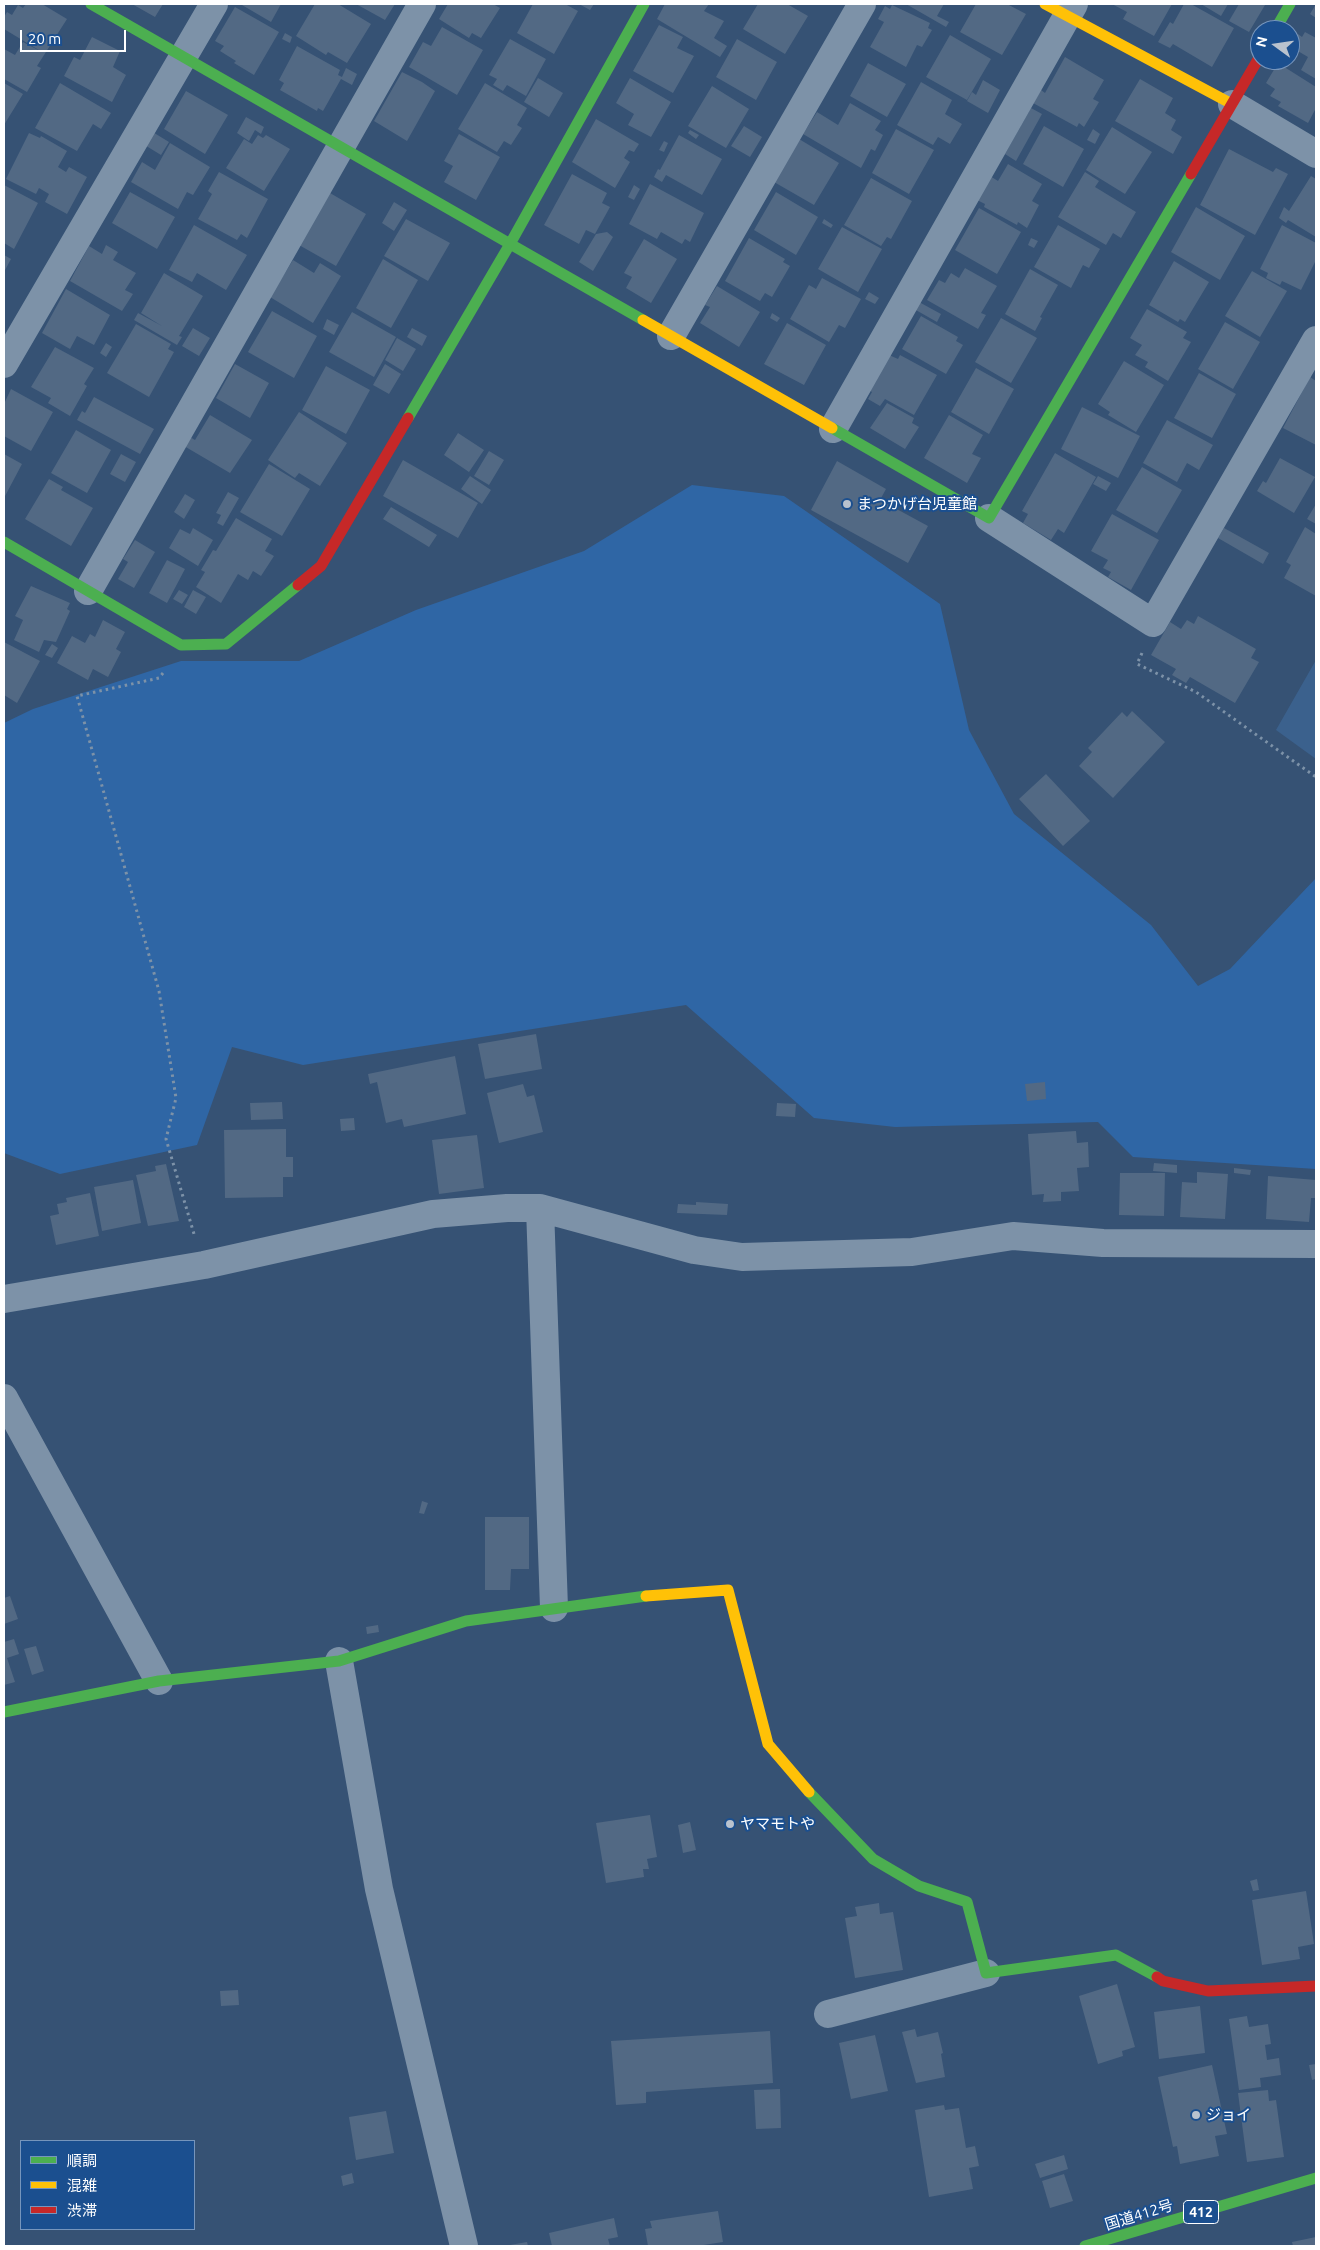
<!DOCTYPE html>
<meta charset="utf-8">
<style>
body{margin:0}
#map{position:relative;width:1320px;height:2250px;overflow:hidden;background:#365274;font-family:Ubuntu,"Noto Sans JP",sans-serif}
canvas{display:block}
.frame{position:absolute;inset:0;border:5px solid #fff;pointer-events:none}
.legend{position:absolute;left:20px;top:2140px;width:175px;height:90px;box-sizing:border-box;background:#1b4f8f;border:1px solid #7695bc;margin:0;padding:6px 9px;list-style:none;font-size:15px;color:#fff}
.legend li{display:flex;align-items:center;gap:10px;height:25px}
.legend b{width:25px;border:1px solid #7695bc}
.north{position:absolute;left:1250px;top:20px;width:50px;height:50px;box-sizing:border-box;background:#1b4f8f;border:1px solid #7695bc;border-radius:50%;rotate:284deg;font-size:14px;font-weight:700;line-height:20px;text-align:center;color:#fff}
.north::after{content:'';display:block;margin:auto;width:18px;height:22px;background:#b9c2ce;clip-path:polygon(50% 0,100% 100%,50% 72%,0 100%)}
.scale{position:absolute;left:20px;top:30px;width:106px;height:22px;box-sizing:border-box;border:2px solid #fff;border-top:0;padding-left:6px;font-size:15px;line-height:18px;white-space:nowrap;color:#fff;-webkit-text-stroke:4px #1b4f8f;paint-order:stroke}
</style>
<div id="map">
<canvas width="1320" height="2250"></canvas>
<div class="frame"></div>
<ul class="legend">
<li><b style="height:6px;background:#4caf50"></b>順調</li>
<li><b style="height:6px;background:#ffc107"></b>混雑</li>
<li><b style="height:6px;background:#c62828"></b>渋滞</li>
</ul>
<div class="north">N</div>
<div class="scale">20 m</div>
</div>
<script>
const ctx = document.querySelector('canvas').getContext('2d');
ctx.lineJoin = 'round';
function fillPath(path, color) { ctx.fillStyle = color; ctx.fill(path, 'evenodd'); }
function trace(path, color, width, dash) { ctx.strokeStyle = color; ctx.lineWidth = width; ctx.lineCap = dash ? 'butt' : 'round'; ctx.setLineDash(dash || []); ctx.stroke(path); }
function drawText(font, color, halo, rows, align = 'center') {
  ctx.font = font + ' Ubuntu,"Noto Sans JP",sans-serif'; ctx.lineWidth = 4; ctx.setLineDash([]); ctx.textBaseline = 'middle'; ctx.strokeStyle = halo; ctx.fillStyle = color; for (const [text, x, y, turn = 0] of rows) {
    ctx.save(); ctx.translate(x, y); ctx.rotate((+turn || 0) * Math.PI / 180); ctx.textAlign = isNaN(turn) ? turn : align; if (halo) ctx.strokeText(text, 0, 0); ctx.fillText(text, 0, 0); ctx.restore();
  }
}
fillPath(new Path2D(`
 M692,485L784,496L940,604L969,730L1014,814L1151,925L1198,986L1230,969L1316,878V1169L1133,1157L1098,1122L895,1127L814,1118L686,1005L303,1065L232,1047L197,1145L60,1174L4,1153V723L33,709L181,661H299L416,610L584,551Z`), '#2f66a5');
fillPath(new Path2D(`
 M1316,660V759L1276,730Z`), '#3b618d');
fillPath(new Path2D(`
 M26,4H42L67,19L37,66L41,68L27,92L4,79V49L15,55L23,42L42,52L4,29V17L7,12L12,15L18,5L23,8Z
 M132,4H163L155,17Z
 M243,4H281L271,22L242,5Z
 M315,4H338L371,24L347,63L328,52L326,55L296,36Z
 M356,4H395L385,20Z
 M448,4H493L500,8L481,38L472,33L469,38L439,19Z
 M533,4H565L578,11L554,54L517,33Z
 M579,4H594L590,10Z
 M665,4H709L704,11L724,21L714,38L727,46L720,57L657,19Z
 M758,4H787L808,16L785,54L743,29Z
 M906,4H944L937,16L949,22L946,27Z
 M976,4H1007L1026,14L1002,55L960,32Z
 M1112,4H1172L1154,36L1123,19L1127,12Z
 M1184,4H1191L1234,28L1212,67L1173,44L1170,48L1158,42L1170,22L1173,24Z
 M1201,4H1228L1221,16Z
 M1239,4L1265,5L1249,32L1229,21Z
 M1316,4V18L1310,14Z
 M892,5L930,23L928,28L932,30L922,47L917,45L906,67L870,47L884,22L878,19L885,6L890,9Z
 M235,7L279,32L254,75L234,63L236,61L220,51L224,46L215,41Z
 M659,25L683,37L677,48L694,56L673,93L633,71Z
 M442,27L483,50L457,95L409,67L423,42L431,46Z
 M1305,32L1316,38V79L1301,70L1308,57L1291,47L1298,34L1302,37Z
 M285,33L292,37L290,43L282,39Z
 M950,35L991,59L967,100L926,77Z
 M92,37L120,51L113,67L126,75L112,102L64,76L74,57L80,60Z
 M510,39L546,59L526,96L507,85L503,91L493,85L497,79L489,75Z
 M737,39L777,62L756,100L716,77Z
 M297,46L340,70L338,75L342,77L346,68L357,74L352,85L341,79L323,111L318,108L317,111L280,90L284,83L279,80Z
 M1065,57L1104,80L1093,99L1099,102L1084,127L1079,123L1077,127L1033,103L1041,90L1045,93Z
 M868,63L906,84L887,117L850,96Z
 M1278,63L1316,87V108L1308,123L1278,106L1281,102L1270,96L1275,89L1266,83Z
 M402,72L422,82L435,91L407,141L374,121Z
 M538,78L563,93L549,117L524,102Z
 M630,78L671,102L651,137L628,125L634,114L616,103Z
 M1140,79L1173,98L1165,113L1176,120L1171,130L1182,137L1173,154L1115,121Z
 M983,80L1000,90L988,113L967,101L972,92L976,95Z
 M921,82L952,100L945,114L962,124L950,144L938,137L933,145L897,125Z
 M4,83L23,94L4,125Z
 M60,83L111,113L101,129L93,124L77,151L35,128Z
 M485,83L527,108L517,125L522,128L511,145L504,141L497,152L458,129Z
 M712,86L749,109L726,148L688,126Z
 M186,91L228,115L205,154L164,129Z
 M850,103L881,121L875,130L883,135L875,151L871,149L861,168L803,134L817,112L838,125Z
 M1031,108L1042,114L1016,161L1005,154Z
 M246,117L264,127L261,134L255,130L249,141L237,133Z
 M596,119L639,144L634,152L629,150L624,158L630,162L615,188L572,162Z
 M744,126L762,137L750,157L731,146Z
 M1044,126L1084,149L1063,187L1023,164Z
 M1112,127L1152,152L1125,194L1086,170Z
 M896,129L934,150L909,194L872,173Z
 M1093,129L1100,134L1095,144L1087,140Z
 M690,130L699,135L696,139L688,133Z
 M151,131L169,142L161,155L143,144Z
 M29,133L40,138L41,136L67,151L58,167L66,172L69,167L87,177L67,214L45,202L49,194L39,188L36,194L6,179Z
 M459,134L500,157L476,200L444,182L453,166L444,161Z
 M258,135L263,138L266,135L290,149L264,191L226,168L244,139L252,144Z
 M679,135L722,159L702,195L666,175L662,182L654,177L658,169L660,170Z
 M799,139L839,163L814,205L774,182Z
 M664,141L668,143L664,152L659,150Z
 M170,143L210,167L193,195L187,192L178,209L131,182L142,162L155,170Z
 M1229,149L1273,172L1276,168L1288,174L1255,235L1200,205Z
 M1008,164L1042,184L1032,201L1039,205L1027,228L1018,222L1017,225L984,207L985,204L977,200L990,176L998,181Z
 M219,172L268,199L247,238L241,234L237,240L198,219L212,194L208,191Z
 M1085,172L1099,181L1095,187L1136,212L1121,238L1113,233L1106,245L1058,217Z
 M572,174L607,193L602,203L610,207L595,234L586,230L579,244L544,225Z
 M1311,176L1316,179V237L1288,220L1286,223L1279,218L1284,207L1289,211Z
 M871,178L912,201L891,239L887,237L881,246L844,225Z
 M650,184L704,213L690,242L685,239L682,244L661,232L657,239L629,224Z
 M4,185L38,203L14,249L4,243Z
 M634,185L640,189L634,200L628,197Z
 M130,192L175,217L157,249L112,223Z
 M776,192L818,217L796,255L754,230Z
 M330,193L366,214L336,266L299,245Z
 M394,202L407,210L394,231L382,223Z
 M1196,207L1245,236L1220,280L1171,252Z
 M979,208L1021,232L997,274L955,250Z
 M406,219L450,243L428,281L384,256Z
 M824,219L833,225L831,228L822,223Z
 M194,225L247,255L226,290L197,273L192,282L169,270Z
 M1058,225L1100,249L1089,268L1083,265L1071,288L1034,267Z
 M1282,225L1316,243V260L1301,290L1282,281L1280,285L1266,278L1268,273L1260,269Z
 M842,227L882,249L858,292L818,269Z
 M607,232L613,237L593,271L579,262L596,234Z
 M749,238L785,259L783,262L790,266L772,297L765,293L760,301L725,281Z
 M1031,238L1038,241L1034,248L1028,245Z
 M644,239L677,259L651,303L626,288L632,277L624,273Z
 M106,245L118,252L113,260L136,273L125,290L133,294L122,311L70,281L89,246L102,254Z
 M4,255L11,259L4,272Z
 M383,259L418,280L391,328L356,308Z
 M293,260L314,273L320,263L341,276L313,323L270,297Z
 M1174,261L1209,282L1185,322L1180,319L1178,322L1149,305Z
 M965,268L997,286L981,313L986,315L978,329L927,300L939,280L945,283L951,273L959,278Z
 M1030,269L1058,285L1040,317L1042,318L1035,331L1005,314Z
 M1252,271L1287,291L1260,337L1225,316Z
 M164,273L203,296L179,336L182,337L177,345L134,320L138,313L162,326L141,313Z
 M822,278L861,299L845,328L839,325L829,342L790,319L809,285L816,289Z
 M717,286L760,312L739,347L700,323L710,307L705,305Z
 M66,289L110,315L94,345L77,336L70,349L42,333Z
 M869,292L879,298L875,304L865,299Z
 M919,302L941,314L937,322L914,309Z
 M1147,309L1187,332L1183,338L1191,342L1168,381L1145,367L1148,362L1135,355L1142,345L1130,338Z
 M272,311L317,336L294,378L248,352Z
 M352,312L396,337L374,377L329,352Z
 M772,313L780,318L777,322L770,318Z
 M921,316L958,337L956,341L963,345L946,374L902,349Z
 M1001,318L1037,338L1011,383L975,362Z
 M327,319L339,325L334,335L323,329Z
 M1225,322L1260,342L1233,389L1198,369Z
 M787,323L826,345L804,385L764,364Z
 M136,324L171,344L168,349L174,352L149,397L107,373Z
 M193,328L210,338L199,356L182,346Z
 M412,328L427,336L422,346L407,337Z
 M397,338L416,349L403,371L385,360Z
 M106,343L112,347L106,357L100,353Z
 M55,347L94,368L84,384L87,386L70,416L48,403L51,398L31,387Z
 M889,355L898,359L900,355L937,375L914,415L885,399L880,406L868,399L872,392L869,390Z
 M1124,361L1164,385L1136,432L1108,415L1110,412L1098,404Z
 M235,364L269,383L250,418L216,398Z
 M385,364L401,374L389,394L373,385Z
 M326,366L370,390L346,434L302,410Z
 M976,368L1014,389L989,434L951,412Z
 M1199,373L1236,394L1212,438L1174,418Z
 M1310,377L1316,381V445L1283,428Z
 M11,389L53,412L31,451L4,436V404Z
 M94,397L154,429L140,454L77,420L82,411L85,413Z
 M887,403L914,418L912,423L919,427L905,449L870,428Z
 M1082,407L1140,436L1118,478L1061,449Z
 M299,412L347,443L320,486L299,473L295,478L268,460Z
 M210,415L252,440L230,473L184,446L190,437L195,440Z
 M949,415L983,435L972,454L981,458L967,483L924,458Z
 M1167,420L1213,445L1199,470L1187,463L1177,482L1143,463Z
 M76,430L111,450L87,493L51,473Z
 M458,433L484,450L469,472L444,455Z
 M489,451L504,460L489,485L474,476Z
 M1055,453L1096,477L1064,533L1058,529L1051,540L1023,523L1028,514L1022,511Z
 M4,454L22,464L4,498Z
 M121,454L136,462L125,482L110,474Z
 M1280,458L1315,477L1294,513L1257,491L1263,481L1266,483Z
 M403,460L478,503L458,538L383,496Z
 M837,461L886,489L880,500L928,526L908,563L811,510Z
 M269,464L310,489L282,536L240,512Z
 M1142,467L1182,490L1157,533L1116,510Z
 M470,476L491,490L482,504L461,489Z
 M1098,476L1111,483L1106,491L1093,484Z
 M49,479L63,487L61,490L93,508L71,546L25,519Z
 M228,492L239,498L223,526L217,523L221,515L216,513Z
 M185,494L195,500L184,519L174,512Z
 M1316,504V524L1307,519Z
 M391,507L437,535L429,547L383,519Z
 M1112,514L1159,540L1131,590L1108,577L1111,572L1103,568L1108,560L1091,551Z
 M236,518L272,539L265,551L274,556L261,576L253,571L248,580L238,574L221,603L196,587L205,572L201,570L213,550L216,551Z
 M1305,527L1316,534V596L1284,578L1291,565L1286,562Z
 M193,528L213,540L198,566L169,548L180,529L190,534Z
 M1224,528L1269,553L1263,564L1218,538Z
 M135,540L155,552L134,588L118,579L128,562L123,559Z
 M167,560L185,569L167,603L149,593Z
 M31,586L70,603L67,609L70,611L56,642L44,640L39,652L14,640L23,620L15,616Z
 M179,590L188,595L182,604L173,599Z
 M193,590L206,597L196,614L184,607Z
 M1198,616L1256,649L1251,658L1259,662L1235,703L1190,677L1186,683L1172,675L1176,669L1151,655L1170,622L1181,629L1187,620L1194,624Z
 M103,620L125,632L116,649L121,652L108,677L93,669L88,680L57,663L72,636L85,643L90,634L95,637Z
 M4,642L40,661L17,703L4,695Z
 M52,644L58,648L52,658L45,655Z
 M1132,711L1165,742L1113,798L1079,766L1092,752L1088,748L1122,712L1127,717Z
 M1046,774L1090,821L1063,846L1019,799Z
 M536,1034L542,1069L485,1079L478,1044Z
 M455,1056L466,1114L404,1127L402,1119L386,1123L377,1082L370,1084L368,1074Z
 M1045,1082L1046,1099L1027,1101L1025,1084Z
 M523,1084L527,1097L534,1095L543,1132L499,1143L487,1093Z
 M282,1102L283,1119L251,1120L250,1103Z
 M777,1103L796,1104L795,1117L776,1116Z
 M354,1118L355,1130L341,1131L340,1119Z
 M286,1129V1157H293V1177H283V1197L225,1198L224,1130Z
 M1076,1131L1077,1143L1088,1142L1089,1167L1077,1168L1079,1191L1061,1192V1201L1043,1202L1044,1194L1032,1195L1028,1134Z
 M477,1135L484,1188L439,1194L432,1140Z
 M1154,1163L1177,1165V1173L1153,1171Z
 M166,1164L179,1221L148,1226L136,1175L156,1171L155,1166Z
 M1234,1168L1251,1170L1250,1175L1234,1173Z
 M1197,1172L1228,1174L1225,1219L1180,1217L1182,1182L1197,1183Z
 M1120,1173H1165L1164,1216L1119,1215Z
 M1268,1176L1316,1180V1198H1311L1309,1222L1266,1219Z
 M133,1180L141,1223L102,1231L94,1187Z
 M90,1193L99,1236L56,1245L50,1216L59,1214L57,1204L67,1202L66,1198Z
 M696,1202L728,1204L727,1215L677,1213L678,1204L696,1205Z
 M422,1501L428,1503L424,1514L419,1513Z
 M485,1517H529V1569H511L510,1590H485Z
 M10,1596L18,1619L4,1624V1598Z
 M378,1625L379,1632L367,1634L366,1627Z
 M14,1639L19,1654L7,1658L15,1682L4,1685V1642Z
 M36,1646L44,1671L32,1675L24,1649Z
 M650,1815L657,1857L647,1859L649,1869H643L644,1877L606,1883L596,1823Z
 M690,1822L696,1850L683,1853L678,1825Z
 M1257,1879L1259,1890L1253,1891L1250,1881Z
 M1306,1891L1314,1944L1298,1947L1300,1959L1262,1965L1252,1900Z
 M879,1903L880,1914L893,1912L903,1970L855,1978L845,1918L857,1916L855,1907Z
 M1117,1984L1135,2047L1122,2051L1123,2056L1098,2064L1079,1996Z
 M238,1990L239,2005L221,2006L220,1991Z
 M1200,2006L1205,2053L1159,2059L1154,2012Z
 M1247,2016L1249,2027L1268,2024L1271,2044L1265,2045L1267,2060L1279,2058L1281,2075L1260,2078L1261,2087L1239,2090L1229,2019Z
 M915,2029L917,2037L938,2032L943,2053L941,2054L945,2077L916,2083L902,2032Z
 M770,2031L773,2083L646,2092V2103L616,2105L611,2041Z
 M875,2035L888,2091L851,2099L839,2043Z
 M1316,2064V2079L1312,2080L1309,2065Z
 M1212,2065L1227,2134L1215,2136L1219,2156L1180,2164L1177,2146L1173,2147L1158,2077Z
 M780,2089L781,2128L756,2129L754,2090Z
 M1268,2090L1269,2101L1276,2100L1284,2157L1247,2162L1238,2093Z
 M944,2105L945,2110L959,2108L966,2148L975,2146L979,2166L969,2168L973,2189L929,2197L915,2110Z
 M386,2111L394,2153L356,2160L349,2117Z
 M1064,2155L1068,2169L1040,2178L1035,2164Z
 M352,2173L354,2183L343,2186L341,2176Z
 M1064,2174L1073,2201L1050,2208L1042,2181Z
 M718,2211L723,2242L697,2246H648L645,2229L652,2228L650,2221Z
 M614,2218L618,2237L608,2239L610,2246H552L549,2233Z
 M1316,2237V2246H1293L1292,2242Z
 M527,2242L528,2246H510V2245Z`), '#526984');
trace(new Path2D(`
 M1142,653L1137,664L1196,692L1316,777
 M163,673L159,678L77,696L159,991L176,1098L166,1139L194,1234`), '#7d92a8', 3, [2.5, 4]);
trace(new Path2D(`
 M1232,104L1316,154
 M671,336L862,4
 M4,364L214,4
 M833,429L1074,4
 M989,518L1153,623L1316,340
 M88,591L422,4
 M540,1208L554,1608
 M4,1299L204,1265L433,1214L507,1208H540L694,1250L742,1257L912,1252L1013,1236L1103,1243L1316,1244
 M4,1398L159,1681
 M339,1661L379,1889L464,2246
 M828,2014L986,1973`), '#7d92a8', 28);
trace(new Path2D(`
 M91,4L643,320
 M1275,30L1290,4
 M408,418L510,244L644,4
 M832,428L989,518L1191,174
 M4,542L181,645L226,644L298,585
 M4,1712L159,1681L339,1661L466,1621L646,1596
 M809,1792L873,1859L919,1886L967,1902L986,1973L1116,1955L1157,1977
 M1085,2246L1316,2178`), '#4caf50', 11);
trace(new Path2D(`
 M1045,4L1232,104
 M643,320L832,428
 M646,1596L728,1590L768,1744L809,1792`), '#ffc107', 11);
trace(new Path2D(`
 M1191,174L1260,56
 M298,585L321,566L408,418
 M1157,1977L1163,1981L1208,1991L1316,1986`), '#c62828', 11);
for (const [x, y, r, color] of [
 [847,504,5,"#b9c2ce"],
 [730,1824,5,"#b9c2ce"],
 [1196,2115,5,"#b9c2ce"]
]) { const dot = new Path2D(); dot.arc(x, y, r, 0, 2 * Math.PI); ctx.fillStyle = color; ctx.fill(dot); trace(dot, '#1b4f8f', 2); }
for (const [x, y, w] of [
 [1201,2212,35]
]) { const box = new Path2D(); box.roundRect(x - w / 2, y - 11.5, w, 23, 4); ctx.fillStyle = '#1b4f8f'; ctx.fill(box); trace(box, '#fff', 1); }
drawText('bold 14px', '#fff', null, [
 ["412",1201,2212]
]);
drawText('15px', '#fff', '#1b4f8f', [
 ["まつかげ台児童館",857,504],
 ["ヤマモトや",740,1824],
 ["ジョイ",1206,2115]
], 'left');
drawText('15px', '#fff', '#1b4f8f', [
 ["国道412号",1139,2215,-17]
]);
</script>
